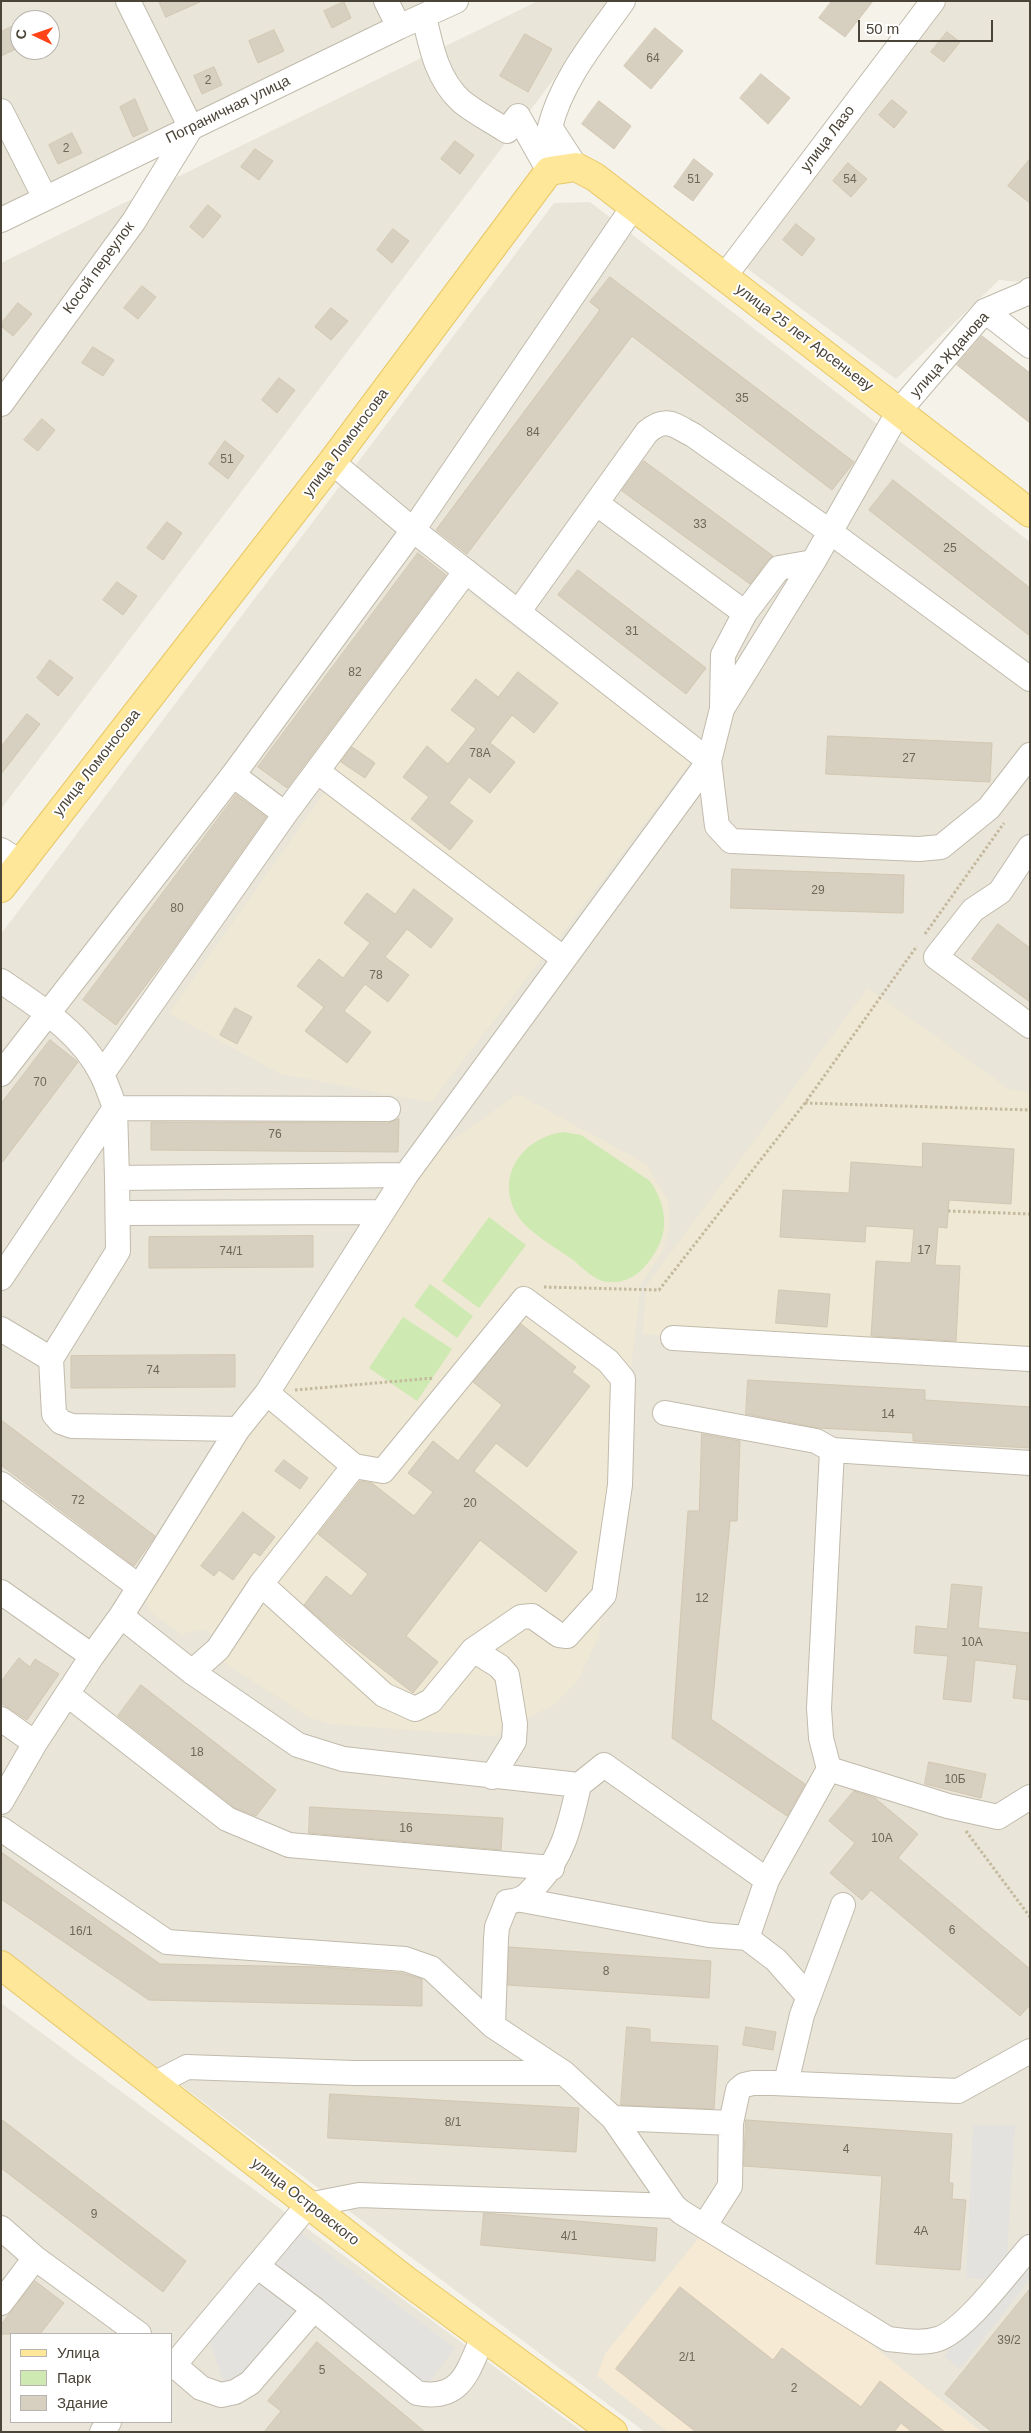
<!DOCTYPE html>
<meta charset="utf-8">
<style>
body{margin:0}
#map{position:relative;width:1031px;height:2433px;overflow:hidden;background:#f5f2ea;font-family:Arial,sans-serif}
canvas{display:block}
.frame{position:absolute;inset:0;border:2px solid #4a4337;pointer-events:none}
.legend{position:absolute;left:10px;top:2333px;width:162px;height:90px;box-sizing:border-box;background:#fff;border:1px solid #b7b4af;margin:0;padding:6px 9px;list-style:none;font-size:15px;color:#4a4337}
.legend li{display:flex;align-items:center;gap:10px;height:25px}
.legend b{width:25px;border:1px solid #b7b4af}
.north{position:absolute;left:10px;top:10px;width:50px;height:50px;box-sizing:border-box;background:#fff;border:1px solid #b7b4af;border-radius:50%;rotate:273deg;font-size:14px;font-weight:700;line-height:20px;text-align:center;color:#4a4337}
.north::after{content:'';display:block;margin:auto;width:18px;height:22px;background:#ff4517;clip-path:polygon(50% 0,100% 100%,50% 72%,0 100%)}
.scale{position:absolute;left:858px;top:20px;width:135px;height:22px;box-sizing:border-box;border:2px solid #4a4337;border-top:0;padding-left:6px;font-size:15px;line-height:18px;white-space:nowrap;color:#4a4337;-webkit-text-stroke:4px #fff;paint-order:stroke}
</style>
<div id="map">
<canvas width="1031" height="2433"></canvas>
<div class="frame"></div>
<ul class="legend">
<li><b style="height:6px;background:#ffe799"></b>Улица</li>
<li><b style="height:14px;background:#ceeab2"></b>Парк</li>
<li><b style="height:14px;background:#d7cfbf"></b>Здание</li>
</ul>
<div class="north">С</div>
<div class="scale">50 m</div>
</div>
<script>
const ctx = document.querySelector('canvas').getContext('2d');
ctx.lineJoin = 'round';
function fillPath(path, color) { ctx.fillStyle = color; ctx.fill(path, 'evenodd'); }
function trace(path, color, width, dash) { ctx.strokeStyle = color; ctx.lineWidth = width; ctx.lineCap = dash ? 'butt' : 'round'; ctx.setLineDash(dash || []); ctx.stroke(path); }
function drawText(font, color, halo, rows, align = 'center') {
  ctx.font = font + ' Arial,sans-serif'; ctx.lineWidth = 4; ctx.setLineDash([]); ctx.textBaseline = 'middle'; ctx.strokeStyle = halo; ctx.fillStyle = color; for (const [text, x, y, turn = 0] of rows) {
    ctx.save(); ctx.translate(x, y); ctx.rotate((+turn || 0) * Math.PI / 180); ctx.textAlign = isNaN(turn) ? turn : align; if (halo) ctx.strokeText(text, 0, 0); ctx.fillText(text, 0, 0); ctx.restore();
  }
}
fillPath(new Path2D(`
 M1,1H432L1,208ZM20,20H50V50H20Z
 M538,1H613L1,809V263Z
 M948,1H1030V283L999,280L896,379L741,264Z
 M590,202L1030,542V2432H645L1,1951V934L554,203Z
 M1,2003L583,2432H1ZM11,2334H171V2422H11Z`), '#e9e5d8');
fillPath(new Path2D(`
 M713,2220L982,2432H668L597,2376L605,2354Z`), '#f7ead5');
fillPath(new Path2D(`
 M464,590L691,761L555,943L328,773Z
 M329,786L546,953L431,1102L281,1074L169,1013Z
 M868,988L1010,1090L1030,1091V1362L643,1334L646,1286Z
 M518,1094L646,1164L668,1200L670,1224L663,1250L641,1284L599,1636L578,1680L555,1704L494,1736L330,1724L308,1717L215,1656L218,1638L204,1629L182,1634L153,1614L141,1595V1579L439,1149Z`), '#efe8d4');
fillPath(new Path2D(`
 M563,1132L581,1135L650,1181C664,1201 670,1227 657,1249C646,1268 633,1283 610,1282C595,1282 583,1268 572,1259C556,1248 528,1232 518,1216C494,1177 522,1138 563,1132Z
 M489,1217L526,1245L479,1308L442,1281Z
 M430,1284L473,1316L457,1338L414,1306Z
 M403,1317L452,1349L417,1401L369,1368Z`), '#ceeab2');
fillPath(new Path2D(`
 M973,2125H1015L1007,2254L989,2279L966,2278Z
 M300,2232L455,2348L424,2389L308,2300L240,2376L224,2383L205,2328Z
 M1030,2249V2279L960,2369L944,2356Z`), '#e4e2de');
const building = new Path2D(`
 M159,1H202L166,17Z
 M832,1H873L845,37L819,18Z
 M344,2L351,18L332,28L324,11Z
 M13,26L20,40V47L1,56V32Z
 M655,28L683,51L651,89L624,66Z
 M274,30L284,51L258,63L249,41Z
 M947,32L960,42L944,62L931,52Z
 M525,34L552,49L528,92L500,76Z
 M214,67L222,85L202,94L194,76Z
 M761,74L790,98L768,124L740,98Z
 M135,99L148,130L133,137L120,107Z
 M892,100L907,112L894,128L879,115Z
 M599,101L631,126L614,149L582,124Z
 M72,133L82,153L58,164L49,145Z
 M455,141L474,155L460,174L441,159Z
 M255,149L273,161L259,180L241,167Z
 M694,159L713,174L693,201L674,187Z
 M1030,159V203L1008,186Z
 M848,163L867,179L851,197L833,181Z
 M208,205L221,216L203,238L190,227Z
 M796,224L815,239L802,256L783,240Z
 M393,229L409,241L392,263L377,250Z
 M610,277L854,462L832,490L632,336L467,554L436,530L600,310L590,302Z
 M142,286L156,297L138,319L124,308Z
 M18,303L32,314L13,336L1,326V324Z
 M331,308L348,321L331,340L315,327Z
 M982,336L1030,373V423L957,365Z
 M93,347L114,360L103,376L82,363Z
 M279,378L295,390L277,413L262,400Z
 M42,419L55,430L38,451L24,440Z
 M225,441L244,456L228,479L209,464Z
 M644,461L773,556L768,560L750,584L622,491Z
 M893,480L1030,588V636L869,510Z
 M167,522L182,533L163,560L147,548Z
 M418,553L446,575L287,788L258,767Z
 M578,570L706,668L686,694L558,595Z
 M117,582L137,596L123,615L103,600Z
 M50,660L73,678L58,696L37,678Z
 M518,672L558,703L534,733L512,715L490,743L515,762L490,793L469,777L449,803L473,821L450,850L411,819L429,797L403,777L427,746L448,764L476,729L451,710L476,679L498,697Z
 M27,714L40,724L1,774V747Z
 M828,736L992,743L990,782L826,774Z
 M352,747L375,763L365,778L341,762Z
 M236,795L266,817L173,949L116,1025L83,1000Z
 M732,869L904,875L903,913L731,908Z
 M414,889L453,919L431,948L407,929L385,957L409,975L388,1002L365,984L344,1011L371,1032L347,1063L305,1031L324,1007L297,986L319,959L343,978L370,943L344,923L367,893L395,914Z
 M998,924L1030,948V1002L972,959Z
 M235,1008L252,1017L237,1044L220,1035Z
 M50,1040L78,1062L1,1164V1104Z
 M399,1119L398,1152L151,1150V1122L388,1123Z
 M923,1143L1014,1149L1011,1204L949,1200L947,1228L938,1227L935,1265L960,1266L956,1341L871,1336L876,1261L911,1263L914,1229L866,1226L865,1242L780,1237L783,1190L849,1193L851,1162L922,1167Z
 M313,1236V1267L149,1268V1237Z
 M779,1290L830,1294L827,1327L776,1323Z
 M521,1324L576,1367L572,1372L590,1386L527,1467L496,1443L474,1471L577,1552L546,1592L480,1540L406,1636L438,1662L413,1693L340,1636L304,1605L326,1576L351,1596L368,1574L318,1534L360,1481L372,1483L414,1516L433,1492L408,1473L433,1441L458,1461L502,1405L473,1382Z
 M235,1355V1387L71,1388V1356Z
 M748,1380L925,1390V1400L1030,1407V1448L913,1441V1433L819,1428L746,1414Z
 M1,1420L155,1536L134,1566L1,1465Z
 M702,1434L740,1441L737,1521H730L711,1719L805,1784L787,1816L672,1738L688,1511H699Z
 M284,1460L308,1478L300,1489L275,1471Z
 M243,1512L275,1537L260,1556L254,1552L233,1580L219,1570L214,1576L201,1566Z
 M952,1584L982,1587L978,1628L1030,1633V1700L1013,1698L1017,1665L975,1660L971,1702L943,1699L948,1656L914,1653L916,1626L947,1629Z
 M19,1658L30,1667L35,1659L59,1674L27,1720L1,1703V1682Z
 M141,1685L276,1790L256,1816L235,1808L118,1716Z
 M929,1762L986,1774L981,1798L925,1784Z
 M854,1791L875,1798L918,1834L898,1858L1030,1969V2005L1020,2016L871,1890L862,1900L830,1873L855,1843L829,1821Z
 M310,1807L503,1818L501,1850L309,1833Z
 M1,1852L160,1964L322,1967L402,1973L422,1979V2006L149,2000L1,1899Z
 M509,1947L711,1961L709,1998L508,1985Z
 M627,2027L650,2029V2042L718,2046L714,2109L621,2105Z
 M746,2027L776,2032L773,2050L743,2045Z
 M330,2094L579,2108L576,2152L328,2138Z
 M1,2119L186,2261L163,2292L1,2168Z
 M746,2120L952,2134L949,2183H953L952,2199L966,2200L960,2270L876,2264L882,2176L744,2166Z
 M484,2213L657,2228L655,2261L481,2245Z
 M35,2281L64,2303L40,2334H1V2325Z
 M680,2287L773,2360L782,2348L861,2407L880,2381L945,2432H912L901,2423L894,2432H696L616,2369Z
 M1030,2289V2432H992L945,2394Z
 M317,2342L425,2432H264L281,2411L268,2401Z`);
fillPath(building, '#d7cfbf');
trace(building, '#d3c7b2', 1);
const minor = new Path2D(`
 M386,1L399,27
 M424,16C431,47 437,79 461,101C474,112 492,121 507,131L518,116L549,171
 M1,111L45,198
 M576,167L550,127C562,79 595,41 623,1
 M1,220L399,27L456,1
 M724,277L933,1
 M985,311L1030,346
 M1,404L134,221L191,128L128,1
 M332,462L413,530L709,761L717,826L731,841L919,849L941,847L989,808L1030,755
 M596,503L745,613
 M519,611L647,432C666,416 674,425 693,435L829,531L1030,679
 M722,707L723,655L745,613L779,568L813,562
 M317,771L564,959
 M233,775L285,814
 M1030,847L1000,892L973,910L936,957L1030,1026
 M1,850L20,862
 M1,981C39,1007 81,1032 102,1075C107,1085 111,1097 115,1108L1,1278
 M1,1074L233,775L413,530L633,207
 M102,1074L285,814L466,571
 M117,1178L115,1108L388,1109
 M119,1213L381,1212
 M1,1329L51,1359
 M673,1338L1030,1359
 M665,1413L816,1441L832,1450
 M238,1429L72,1426L61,1422L54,1414L51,1359L118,1251L117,1178L406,1175
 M1,1484L138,1586
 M261,1584L384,1695L415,1709L431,1701L473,1650L521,1617L532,1616L559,1635L567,1636L604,1595L620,1485L623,1379L608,1361L524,1299L383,1471L354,1466L267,1393
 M1,1592L92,1656
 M121,1616L192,1672L298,1745L343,1759L579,1785L604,1765L767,1880
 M473,1650L499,1666L507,1675L515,1724L514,1741L492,1777
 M192,1672L218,1649L261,1584L354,1466
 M67,1694L227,1819L289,1845L552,1868
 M1,1719L35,1743
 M829,1769L821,1738L819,1708L832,1450L1030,1463
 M1,1802L35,1743L92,1656L121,1616L238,1429L267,1393L406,1175L709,761L722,709L813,562L899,411L985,311L1027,293L1030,290
 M1,1829L167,1942L405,1959L431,1968L493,2026
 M522,1900L709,1935L747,1938
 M808,1996L776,1960L747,1938L767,1880L829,1769L948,1806L998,1817L1030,1797
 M564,2073L613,2118L731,2123
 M786,2083L802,2015L843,1905
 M154,2084L187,2067L354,2073H564L493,2026L496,1939L497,1927L507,1902C525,1900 527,1895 538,1883C565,1853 570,1823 579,1785
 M613,2118L674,2206L681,2212L888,2339C905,2341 922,2344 938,2339C966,2330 1009,2270 1030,2247
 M705,2225L730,2186L731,2123L738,2090L744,2085L753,2083H773L958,2091L1030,2051
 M1,2228L35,2258L139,2334
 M257,2266L314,2309
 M1,2303L35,2258
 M171,2362L174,2365L308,2205L359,2195L674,2206
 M174,2365L201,2388L221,2395L235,2392L250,2383L314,2309L417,2393C462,2402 468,2370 483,2337
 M102,2432L109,2422`);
const major = new Path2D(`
 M1,888L332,462L549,171L576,167L595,177L1030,513
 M1,1965L407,2281L613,2432`);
trace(minor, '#c1bbac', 26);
trace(major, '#e8c765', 30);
trace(new Path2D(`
 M925,934L1004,823
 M805,1103L1030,1110
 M948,1211L1030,1214
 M544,1287L659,1290L805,1103L917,946
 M295,1390L434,1378
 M966,1831L1030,1917`), '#c4b89d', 3, [2.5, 2.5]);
trace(minor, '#fff', 24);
trace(major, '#ffe799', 28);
drawText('12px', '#6d6659', null, [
 ["64",653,59],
 ["2",208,81],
 ["2",66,149],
 ["51",694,180],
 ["54",850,180],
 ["35",742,399],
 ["84",533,433],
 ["51",227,460],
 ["33",700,525],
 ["25",950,549],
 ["31",632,632],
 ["82",355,673],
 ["78А",480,754],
 ["27",909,759],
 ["29",818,891],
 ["80",177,909],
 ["78",376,976],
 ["70",40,1083],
 ["76",275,1135],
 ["17",924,1251],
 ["74/1",231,1252],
 ["74",153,1371],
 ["14",888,1415],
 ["72",78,1501],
 ["20",470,1504],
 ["12",702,1599],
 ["10А",972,1643],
 ["18",197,1753],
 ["10Б",955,1780],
 ["16",406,1829],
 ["10А",882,1839],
 ["6",952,1931],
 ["16/1",81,1932],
 ["8",606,1972],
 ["8/1",453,2123],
 ["4",846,2150],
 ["9",94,2215],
 ["4А",921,2232],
 ["4/1",569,2237],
 ["39/2",1009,2341],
 ["2/1",687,2358],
 ["5",322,2371],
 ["2",794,2389]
]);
drawText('15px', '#4a4337', '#fff', [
 ["Пограничная улица",228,110,-26],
 ["улица Лазо",828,139,-53],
 ["Косой переулок",99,268,-54],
 ["улица 25 лет Арсеньеву",804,338,37],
 ["улица Жданова",950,355,-48],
 ["улица Ломоносова",346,443,-53],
 ["улица Ломоносова",97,763,-52],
 ["улица Островского",305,2202,38]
]);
</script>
